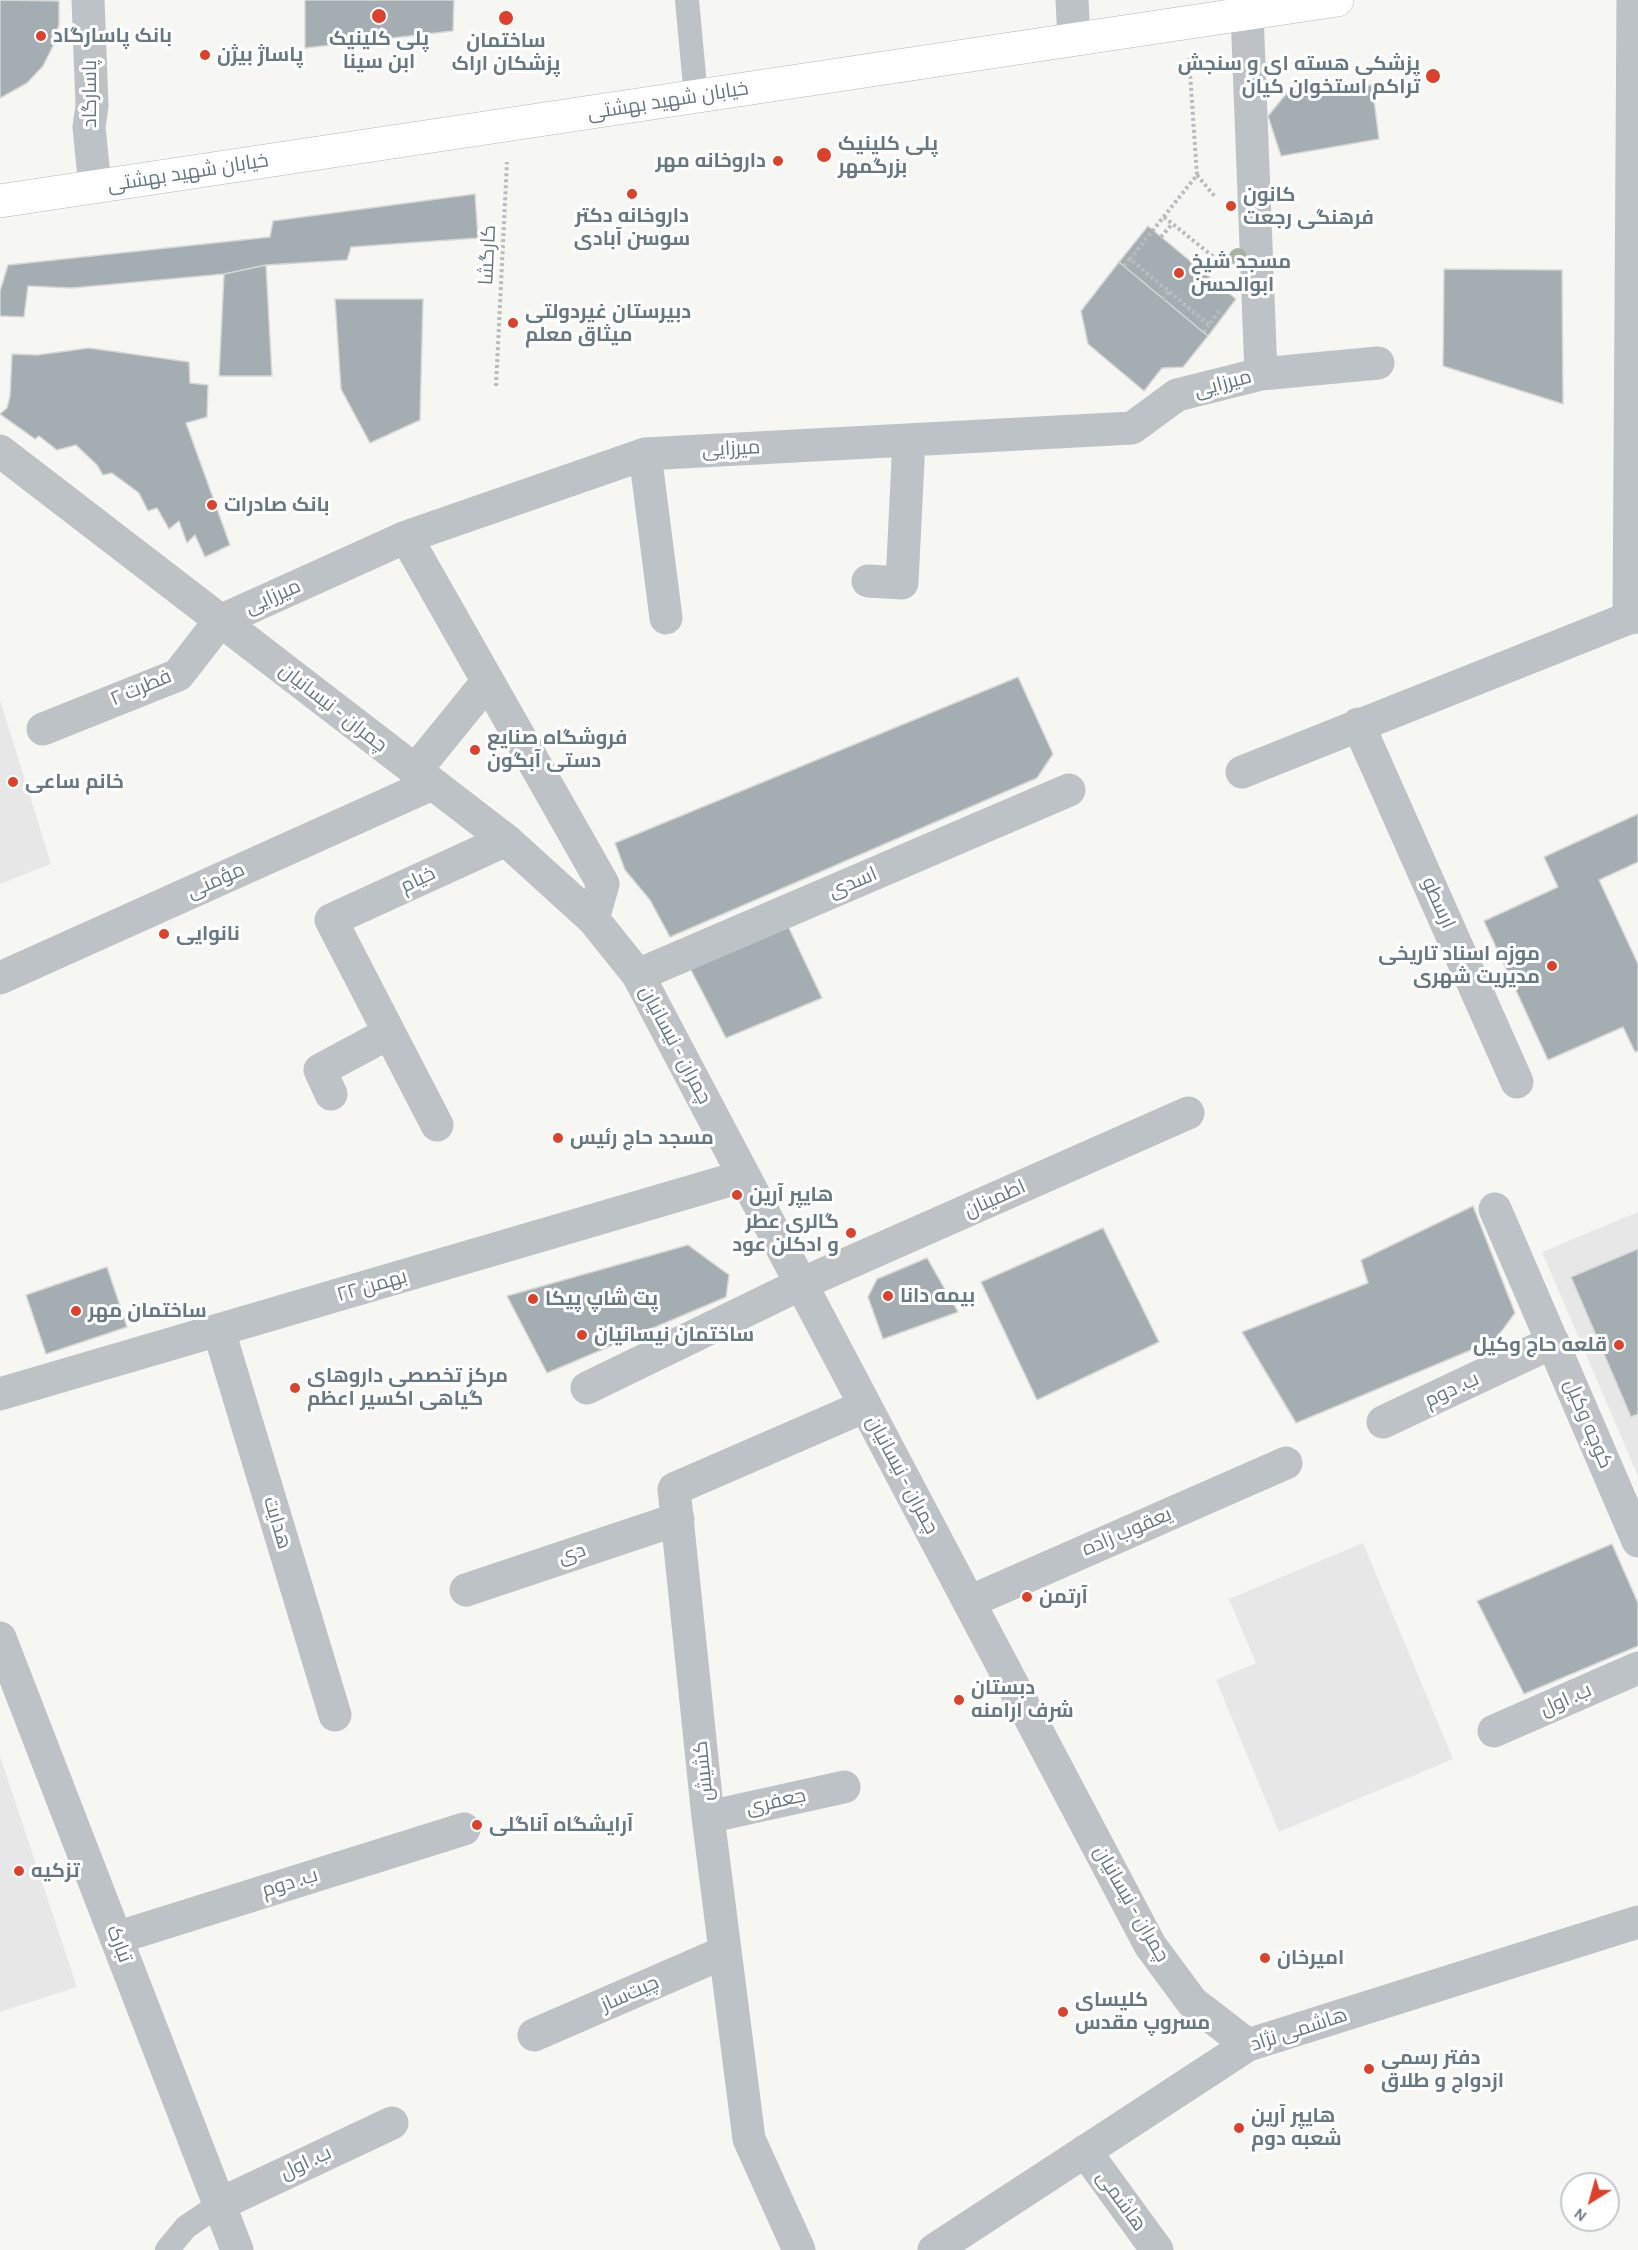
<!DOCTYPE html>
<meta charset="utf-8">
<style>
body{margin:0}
#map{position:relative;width:1638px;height:2250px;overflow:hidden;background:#f6f6f3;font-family:Karla,sans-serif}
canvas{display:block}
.north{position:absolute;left:1560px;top:2172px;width:60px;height:60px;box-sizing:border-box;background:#fff;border:2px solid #c2c9cd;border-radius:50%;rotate:217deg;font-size:16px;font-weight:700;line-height:24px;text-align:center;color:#667983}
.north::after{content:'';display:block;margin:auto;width:21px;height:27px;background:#dc412c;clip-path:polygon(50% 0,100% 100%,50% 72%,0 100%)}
</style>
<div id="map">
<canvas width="1638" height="2250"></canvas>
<div class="north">N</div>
</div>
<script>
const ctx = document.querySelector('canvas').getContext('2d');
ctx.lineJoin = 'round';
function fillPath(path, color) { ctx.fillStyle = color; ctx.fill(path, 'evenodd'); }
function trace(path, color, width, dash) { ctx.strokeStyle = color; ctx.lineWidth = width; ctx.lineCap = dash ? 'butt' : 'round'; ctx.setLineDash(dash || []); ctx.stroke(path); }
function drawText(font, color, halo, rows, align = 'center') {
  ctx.font = font + ' Karla,Cairo,sans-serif'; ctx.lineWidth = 6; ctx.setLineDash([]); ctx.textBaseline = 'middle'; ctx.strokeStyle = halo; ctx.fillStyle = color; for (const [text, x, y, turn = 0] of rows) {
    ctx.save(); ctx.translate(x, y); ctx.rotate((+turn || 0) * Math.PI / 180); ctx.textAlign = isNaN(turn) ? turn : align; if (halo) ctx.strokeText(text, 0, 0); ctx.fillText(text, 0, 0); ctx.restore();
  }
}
fillPath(new Path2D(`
 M0,700L51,864L0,884Z
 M1638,1212V1476L1542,1252Z
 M1363,1543L1453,1759L1279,1832L1216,1680L1256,1663L1229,1599Z
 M0,1756L77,1987L0,2012Z`), '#e6e7e6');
const building = new Path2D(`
 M0,0L59,1V24L53,46L43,66L27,83L0,98Z
 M305,0H454L453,31L305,48Z
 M1372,85L1379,139L1281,156L1268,116L1291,88Z
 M475,194L478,238L351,247L347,260L266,265L224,274L72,288L28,286L24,317L0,316V291L8,265L270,237L273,221Z
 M1148,226L1236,299L1208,336L1119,262Z
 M1119,262L1208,336L1183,367L1162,368L1144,391L1088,344L1081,311Z
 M266,265L272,376H219L224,274Z
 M1444,269L1562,270L1563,404L1443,366Z
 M335,299H423L420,420L370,443L341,389Z
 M89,348L189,362L190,383L208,385L207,417L186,423L230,545L205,557L195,535L187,543L179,521L169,529L157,508L148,511L139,493L112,473L103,475L97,465L76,445L57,450L39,436L35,439L0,414L7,408L10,396L12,354L37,355Z
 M1018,677L1053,754L1037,778L670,937L650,900L625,870L615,843Z
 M1638,814V862L1599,880L1638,964V1051L1635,1052L1623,1027L1548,1060L1484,921L1558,887L1544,857Z
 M787,924L822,998L726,1038L690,968Z
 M1473,1206L1515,1313L1495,1340L1296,1423L1242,1332L1368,1283L1361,1260Z
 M1103,1228L1159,1342L1037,1400L981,1282Z
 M688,1245L729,1275L726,1297L547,1373L507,1296Z
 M1638,1249V1414L1631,1417L1571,1277Z
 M927,1258L958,1312L883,1339L868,1297L877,1279Z
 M107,1267L127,1327L46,1354L26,1295Z
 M1612,1544L1638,1603V1646L1524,1694L1477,1601Z`);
fillPath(building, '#a4aeb2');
trace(building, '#d7d7d5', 1.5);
const secondary = new Path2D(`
 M0,201L1337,0`);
trace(secondary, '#b1b8bb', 34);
trace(new Path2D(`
 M1189,58L1197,175L1130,259L1209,325L1220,310
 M1197,175L1216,198
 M1164,217L1220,262
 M1161,237L1172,224
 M1124,266L1130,259
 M1163,299L1169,292
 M1204,332L1209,325
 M496,386L507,162`), '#b9bcbe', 4, [3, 3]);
trace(new Path2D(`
 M687,0L696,97
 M167,2250L186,2227L220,2204`), '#bcc2c5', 24);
trace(new Path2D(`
 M88,0L92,106L89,127L95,187
 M1072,0L1074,39
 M1247,13L1261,374
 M645,454L666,618
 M406,537L603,884L593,919
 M868,581L902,583L909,440
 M1629,618L1633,0
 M1358,724L1517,1082
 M43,729L178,675L220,621L406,537L645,454L1132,428L1177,395L1261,374L1378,363
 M415,771L488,681
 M1242,772L1629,618L1638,617
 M638,975L1069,790
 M0,978L432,784
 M331,1094L320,1070L389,1033
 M437,1125L331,920L506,840
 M1495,1209L1638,1541
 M219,1331L335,1715
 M587,1388L801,1284L1188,1113
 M1383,1422L1553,1342
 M466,1590L678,1519
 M969,1602L1286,1463
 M0,1638L237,2250
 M1494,1731L1638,1668
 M708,1817L844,1787
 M116,1938L464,1829
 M534,2035L725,1952
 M1085,2151L1157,2250
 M220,2204L392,2123
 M799,2250L749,2139L708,1817L674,1489L865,1406`), '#bcc2c5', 33);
trace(new Path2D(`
 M0,451L506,840L593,919L638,975L1150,1945L1192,2002L1248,2045
 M0,1394L744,1176
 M934,2250L1248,2045L1638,1922`), '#bcc2c5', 33);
trace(secondary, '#fff', 33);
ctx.fillStyle = '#aab2a4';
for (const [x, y] of [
 [1238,257]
]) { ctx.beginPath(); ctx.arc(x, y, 9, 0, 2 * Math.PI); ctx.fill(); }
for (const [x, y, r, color] of [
 [379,16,8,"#dc412c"],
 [506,18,8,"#dc412c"],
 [41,36,6,"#dc412c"],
 [205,55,6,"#dc412c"],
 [1433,76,8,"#dc412c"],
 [824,155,8,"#dc412c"],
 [778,161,6,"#dc412c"],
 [632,194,6,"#dc412c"],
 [1231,206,6,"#dc412c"],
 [1179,273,6,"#dc412c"],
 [513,323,6,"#dc412c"],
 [212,505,6,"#dc412c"],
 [475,750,6,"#dc412c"],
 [13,782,6,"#dc412c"],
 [164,934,6,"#dc412c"],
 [1552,966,6,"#dc412c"],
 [558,1138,6,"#dc412c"],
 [737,1195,6,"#dc412c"],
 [851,1233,6,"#dc412c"],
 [888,1296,6,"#dc412c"],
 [533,1299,6,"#dc412c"],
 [76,1311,6,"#dc412c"],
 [582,1335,6,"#dc412c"],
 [1619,1345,6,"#dc412c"],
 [295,1388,6,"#dc412c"],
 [1027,1597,6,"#dc412c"],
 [959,1700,6,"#dc412c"],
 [477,1825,6,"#dc412c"],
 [19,1871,6,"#dc412c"],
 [1265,1958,6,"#dc412c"],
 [1063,2012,6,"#dc412c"],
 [1369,2069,6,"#dc412c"],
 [1239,2128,6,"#dc412c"]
]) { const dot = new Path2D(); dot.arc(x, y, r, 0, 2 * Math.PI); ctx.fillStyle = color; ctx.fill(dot); trace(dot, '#fff', 2); }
drawText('bold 20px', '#667983', '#fff', [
 ["بانک پاسارگاد",53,36],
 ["پلی کلینیک",379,39,"center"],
 ["ابن سینا",379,62,"center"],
 ["ساختمان",506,41,"center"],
 ["پزشکان اراک",506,64,"center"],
 ["پاساژ بیژن",217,55],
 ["پزشکی هسته ای و سنجش",1420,64,"right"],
 ["تراکم استخوان کیان",1420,87,"right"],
 ["پلی کلینیک",838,144],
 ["بزرگمهر",838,167],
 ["داروخانه مهر",766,161,"right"],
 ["کانون",1243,195],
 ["فرهنگی رجعت",1243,218],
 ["داروخانه دکتر",632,216,"center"],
 ["سوسن آبادی",632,239,"center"],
 ["مسجد شیخ",1191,262],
 ["ابوالحسن",1191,285],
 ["دبیرستان غیردولتی",525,312],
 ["میثاق معلم",525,335],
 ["بانک صادرات",224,505],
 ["فروشگاه صنایع",487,738],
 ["دستی آبگون",487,761],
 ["خانم ساعی",25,782],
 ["نانوایی",176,934],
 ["موزه اسناد تاریخی",1540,954,"right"],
 ["مدیریت شهری",1540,977,"right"],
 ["مسجد حاج رئیس",570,1138],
 ["هایپر آرین",749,1195],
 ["گالری عطر",839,1222,"right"],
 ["و ادکلن عود",839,1245,"right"],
 ["بیمه دانا",900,1296],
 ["پت شاپ پیکا",545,1299],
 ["ساختمان مهر",88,1311],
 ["ساختمان نیسانیان",594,1335],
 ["قلعه حاج وکیل",1607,1345,"right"],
 ["مرکز تخصصی داروهای",307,1376],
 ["گیاهی اکسیر اعظم",307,1399],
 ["آرتمن",1039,1597],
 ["دبستان",971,1688],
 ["شرف ارامنه",971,1711],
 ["آرایشگاه آناگلی",489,1825],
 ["تزکیه",31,1871],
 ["امیرخان",1277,1958],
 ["کلیسای",1075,2000],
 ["مسروپ مقدس",1075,2023],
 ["دفتر رسمی",1381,2058],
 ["ازدواج و طلاق",1381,2081],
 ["هایپر آرین",1251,2116],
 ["شعبه دوم",1251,2139]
], 'left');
drawText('20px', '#667983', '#fff', [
 ["پاسارگاد",90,94,-90],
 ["خیابان شهید بهشتی",668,101,-9],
 ["خیابان شهید بهشتی",188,173,-9],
 ["کارگشا",488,255,-87],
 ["میرزایی",1223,384,-15],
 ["میرزایی",731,449,-3],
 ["میرزایی",273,597,-24],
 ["فطرت ۲",141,688,-23],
 ["چمران - نیسانیان",333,708,38],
 ["خیام",418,880,-25],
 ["مؤمنی",216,881,-24],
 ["اسدی",853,883,-23],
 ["ارسطو",1438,903,66],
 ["چمران - نیسانیان",675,1045,62],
 ["اطمینان",995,1199,-24],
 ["۲۲ بهمن",372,1286,-16],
 ["ب. دوم",1452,1390,-25],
 ["کوچه وکیل",1588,1424,67],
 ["چمران - نیسانیان",902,1475,62],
 ["هدایت",277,1523,73],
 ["یعقوب زاده",1127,1532,-23],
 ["دی",572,1554,-19],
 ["ب. اول",1566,1700,-24],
 ["کشیش",704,1771,-96],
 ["جعفری",776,1802,-13],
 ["ب. دوم",290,1883,-17],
 ["چمران - نیسانیان",1131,1904,60],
 ["تبارک",119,1944,69],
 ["چیت‌ساز",630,1994,-24],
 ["هاشمی نژاد",1299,2030,-18],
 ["ب. اول",306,2163,-25],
 ["هاشمی",1121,2201,54]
]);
</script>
